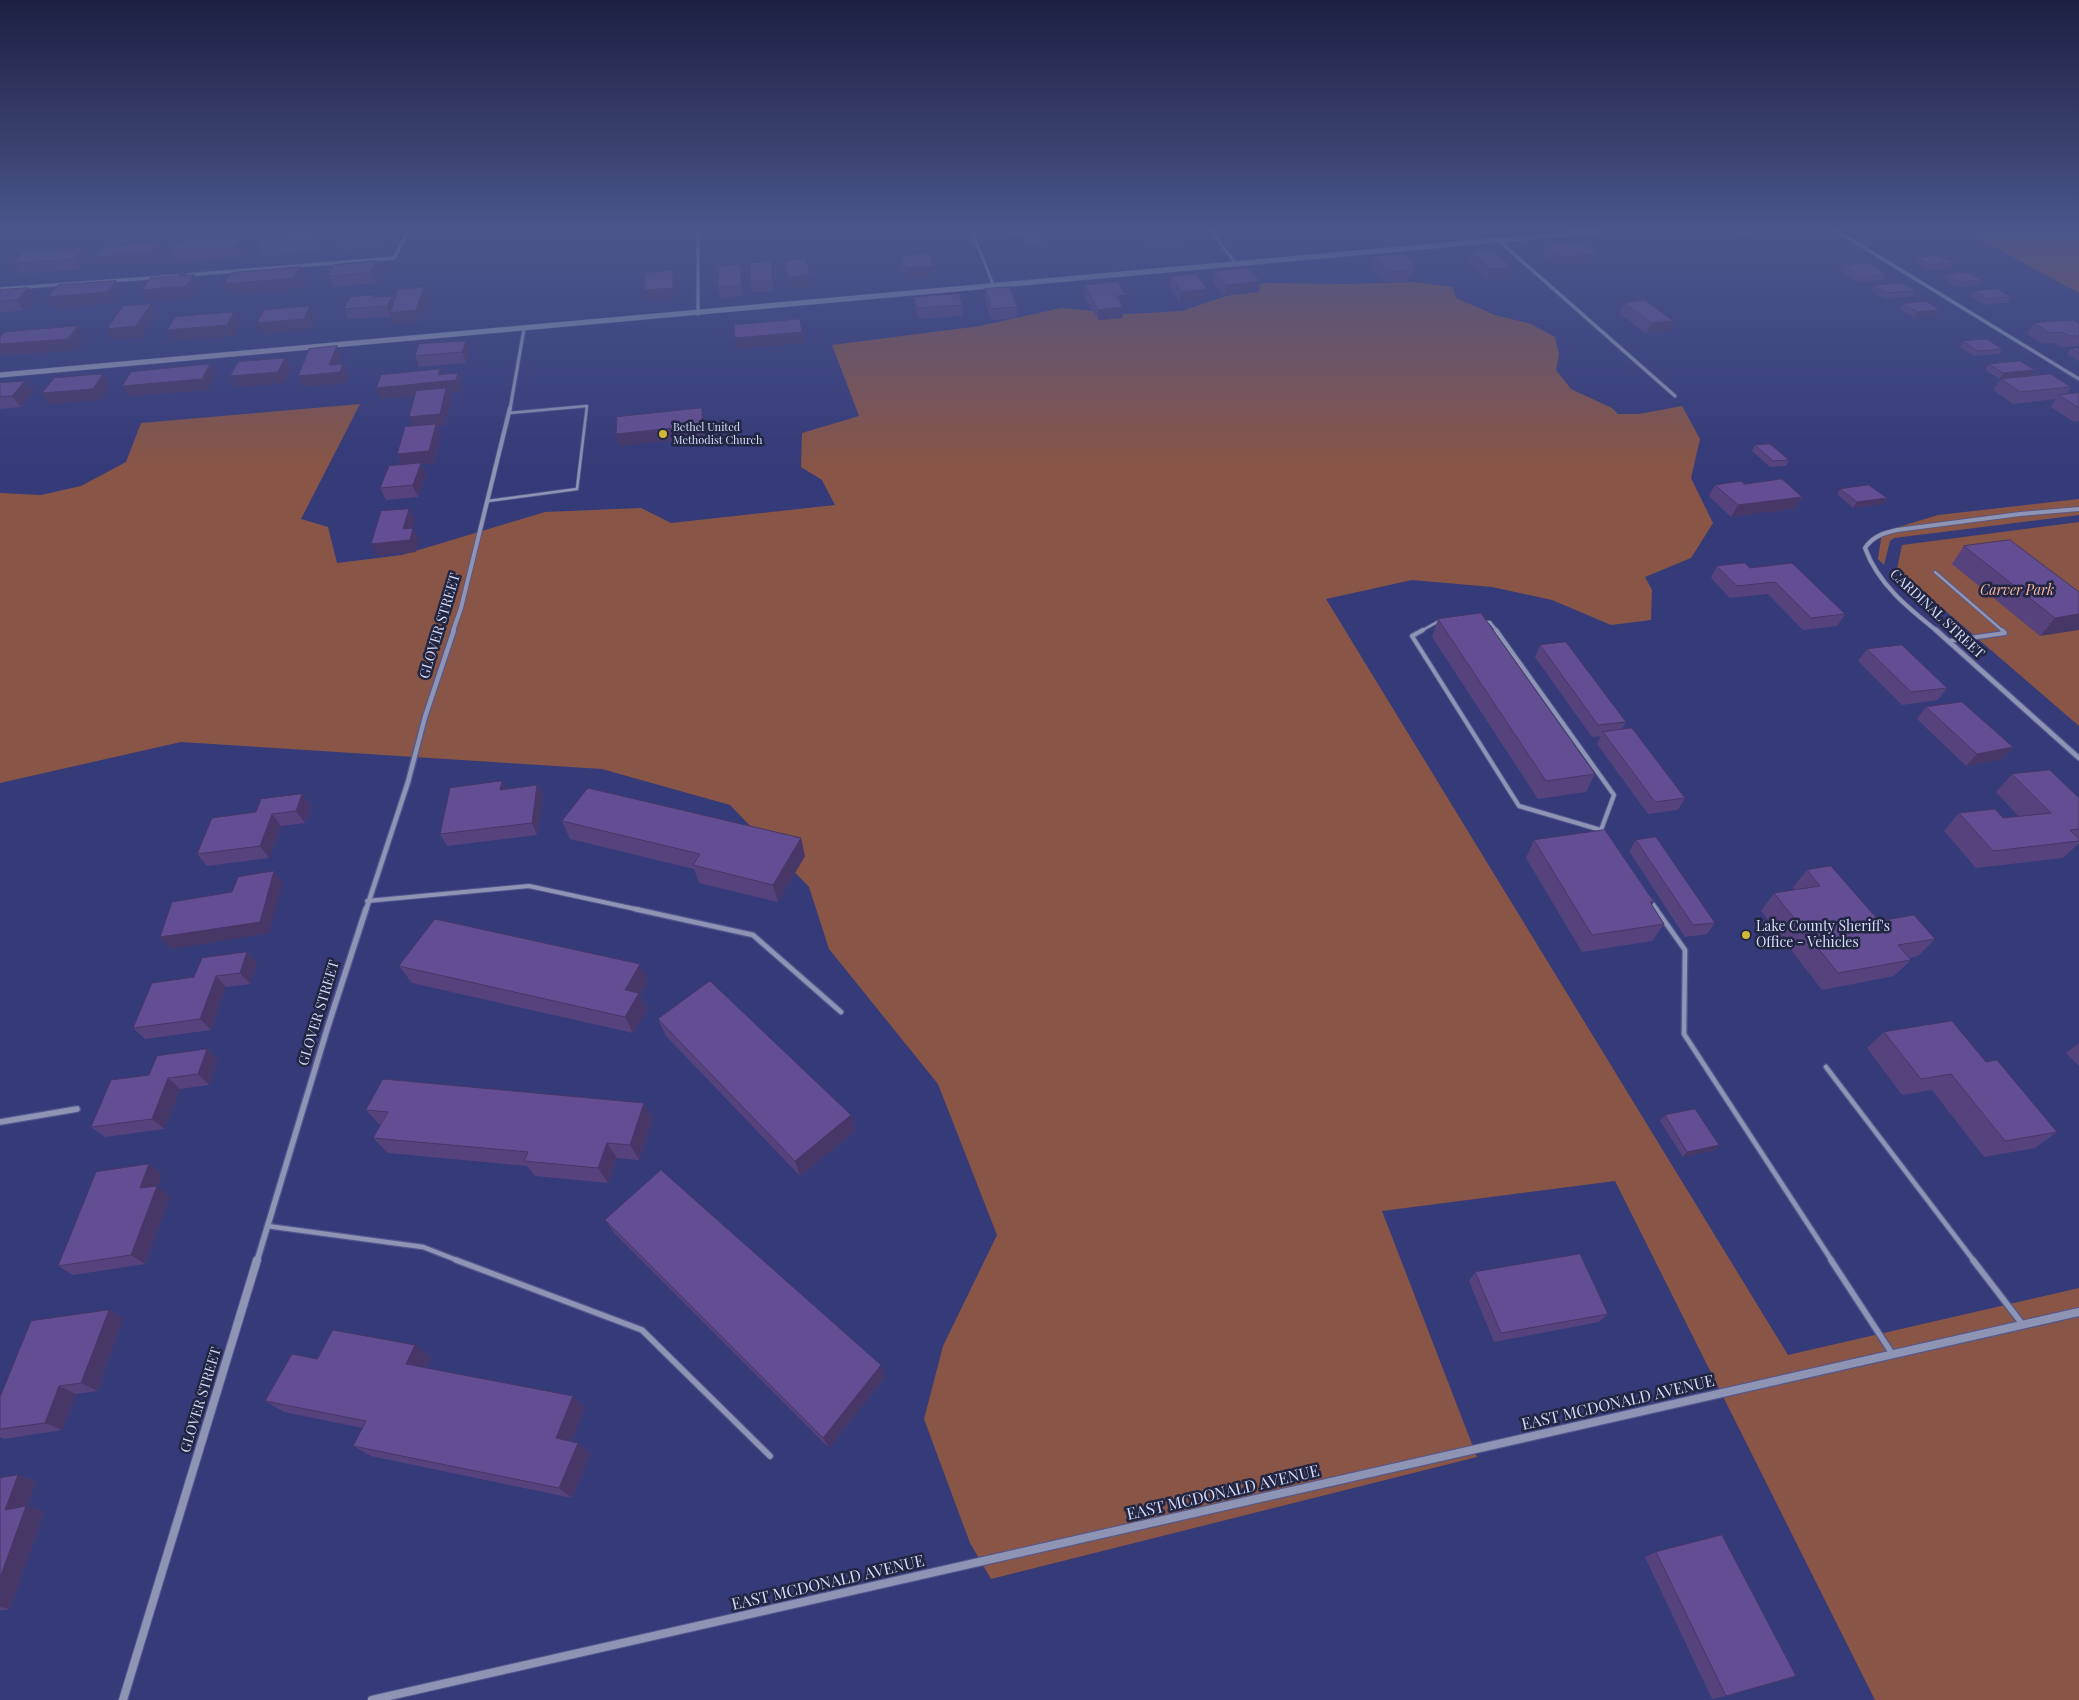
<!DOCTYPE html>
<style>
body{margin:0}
canvas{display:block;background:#353a78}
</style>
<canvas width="2079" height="1700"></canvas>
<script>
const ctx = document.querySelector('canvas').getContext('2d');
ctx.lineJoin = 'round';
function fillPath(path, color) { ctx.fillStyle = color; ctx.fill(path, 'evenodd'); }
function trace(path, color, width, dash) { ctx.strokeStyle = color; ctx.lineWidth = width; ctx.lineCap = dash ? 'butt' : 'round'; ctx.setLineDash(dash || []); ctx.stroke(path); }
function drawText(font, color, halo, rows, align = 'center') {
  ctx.font = font + ' "Playfair Display",serif'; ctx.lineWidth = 5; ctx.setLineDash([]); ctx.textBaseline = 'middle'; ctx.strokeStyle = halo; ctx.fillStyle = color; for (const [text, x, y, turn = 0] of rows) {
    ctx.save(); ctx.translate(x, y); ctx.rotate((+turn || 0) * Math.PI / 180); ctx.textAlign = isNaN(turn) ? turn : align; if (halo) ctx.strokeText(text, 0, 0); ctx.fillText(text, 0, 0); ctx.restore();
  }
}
fillPath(new Path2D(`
 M1965,231H2079V293Z
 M1413,282L1453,287L1456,298L1495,315L1531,324L1555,337L1559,354L1556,370L1571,389L1612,408L1618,414H1639L1682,406L1700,439L1691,478L1713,523L1691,558L1645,577L1652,590L1651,620L1611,625L1552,600L1492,587L1412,580L1326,599L1788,1355L2079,1288V1700H1875L1615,1181L1382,1211L1477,1457L991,1579L970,1543L924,1419L943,1346L997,1235L938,1084L829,949L809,887L730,805L602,769L181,742L0,783V493L41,495L81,486L126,462L141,423L360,404L301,519L328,527L337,563L402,555L545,512L641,508L671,523L835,505L822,480L801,467L802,433L859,416L832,345L980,326L1061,308L1128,314L1182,311L1264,283L1346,284Z
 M2079,499V515L1894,538L1890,541L1884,565L1878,559L1882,532L1938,515Z
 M2079,522V726L1897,569L1902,545Z`), '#895546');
const serviceFar3 = new Path2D(`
 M972,231L994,287
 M1211,231L1236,264
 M488,501L577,489L587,406L509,413
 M1935,572L2003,631
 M1483,622H1490L1497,631
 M1421,631L1441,620`);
const serviceFar2 = new Path2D(`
 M1423,630L1412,636L1519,806L1601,830L1605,835
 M1496,630L1614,795L1601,830
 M1949,641L2005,633L2002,630
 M1650,900L1657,910
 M367,901L529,886L640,910`);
const serviceFar1 = new Path2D(`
 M635,909L753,935L841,1012
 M1656,909L1685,950L1684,1034L1832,1261
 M1826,1067L1974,1261
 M267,1226L423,1247L459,1261`);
const service = new Path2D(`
 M456,1260L642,1330L770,1456
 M1831,1260L1893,1355
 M1973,1260L2023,1325`);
const minorFar4 = new Path2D(`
 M698,231V314
 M1837,231L2079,379
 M1498,240L1675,396
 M187,275L394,258L408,231
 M0,289L177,276
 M510,409L524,329`);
const minorFar3 = new Path2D(`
 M453,631L461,608L510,408
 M1937,631C1908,608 1878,584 1865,548C1873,536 1884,533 1897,530L2020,514L2079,509`);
const minorFar2 = new Path2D(`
 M1936,630L2079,758
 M366,910L408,782L425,717L454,630`);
const minorFar1 = new Path2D(`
 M0,1122L77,1109
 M257,1261L328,1026L366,909`);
const minor = new Path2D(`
 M123,1700L257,1260
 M372,1700L2079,1312`);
const tertiary = new Path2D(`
 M0,375L1600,231`);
trace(serviceFar3, '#52578f', 4);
trace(serviceFar2, '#52578f', 6);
trace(serviceFar1, '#52578f', 7);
trace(service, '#52578f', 8);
trace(minorFar4, '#52578f', 4.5);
trace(minorFar3, '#52578f', 5.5);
trace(minorFar2, '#52578f', 7);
trace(minorFar1, '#52578f', 8);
trace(minor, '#52578f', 10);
trace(tertiary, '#52578f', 6);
trace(serviceFar3, '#8e94b3', 2.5);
trace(serviceFar2, '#8e94b3', 4);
trace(serviceFar1, '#8e94b3', 4.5);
trace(service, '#8e94b3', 5.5);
trace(minorFar4, '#8e94b3', 3);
trace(minorFar3, '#8e94b3', 4);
trace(minorFar2, '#8e94b3', 4.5);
trace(minorFar1, '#8e94b3', 5.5);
trace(minor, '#8e94b3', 8);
trace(tertiary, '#8e94b3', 5);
fillPath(new Path2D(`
 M290,231H382L385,237L380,247L341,250L336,240L341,232L323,233L326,242L321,252L262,256L257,246L291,233Z
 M1000,231H1051L1052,233V243L1047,244V252L1026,254L1023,246L1005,248L1000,236Z
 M1137,231H1202V236L1179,238V244L1147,247Z
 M1298,231H1336L1335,237L1304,239Z
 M1359,231H1383L1361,233Z
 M1726,231H1746L1750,241L1737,242L1725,234Z
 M1859,231H1882L1881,233L1863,234Z
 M1889,231H1923L1920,236L1899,238Z
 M243,237L248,247L241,258L177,262L171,251Z
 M1546,244L1598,253L1595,264L1559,267L1543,254Z
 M23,252L90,258L81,269L20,274L13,263Z
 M1472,252L1508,277L1487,279L1469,262Z
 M901,256L935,276L906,279L902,267Z
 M1374,256L1415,266L1412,276H1408L1407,281L1384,282L1372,267Z
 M1918,257L1953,263L1950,268L1927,270L1915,263Z
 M376,261L381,272L375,283L333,287L328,276Z
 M772,262L773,272L774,291L752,292L750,281Z
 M1843,265L1887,275L1884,280L1857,282L1840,270Z
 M1214,271L1260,281L1259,292L1224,296L1213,282Z
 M1946,274L1982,280L1979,285L1956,287L1943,279Z
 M743,275V296L720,298L718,287Z
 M1171,277L1206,300L1180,302L1170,287Z
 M1085,285L1126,306H1123V318L1098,320L1084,296Z
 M1875,285L1916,291L1913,296L1884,299L1872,291Z
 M985,289L1017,307V318L991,320L985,299Z
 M0,290L35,298L24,311L0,312Z
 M1974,291L2011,297L2008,302L1984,305L1971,296Z
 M375,295V297L394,301L428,298L421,321L394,324L391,317L348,319L344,309Z
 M914,297L962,305L963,316L918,319L915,308Z
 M1624,303L1669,331L1646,334L1619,313Z
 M1903,304L1937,315L1914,318L1900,309Z
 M2034,323H2079V346L2062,347L2054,343L2043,344L2027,334Z
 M466,341L470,352L466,363L419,367L415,356Z
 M1963,341L2002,349L1999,354L1974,356L1960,347Z
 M2071,348H2079V361L2067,354Z
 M1989,364L2031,376L2000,379L1985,370Z
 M440,369L442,374L458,373L462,384L460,392L448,393L451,400L445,425L437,426L441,436L434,463L421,464L426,475L418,497L386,500L380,488L402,465L397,454L413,427L414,396L381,399Z
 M2001,379L2071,387L2066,395L2079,393V421L2074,422L2051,407L2056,399L2013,404L1993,390Z
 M0,383L33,392L21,407L0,409Z
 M1755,445L1789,460L1786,466L1770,467L1752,451Z
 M1744,484L1802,497L1796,508L1731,517L1709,496L1715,485Z
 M1840,489L1887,498L1883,504L1853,508L1837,494Z
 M1964,546L2079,592L2040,636L1952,564Z
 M1717,566L1750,568L1845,614L1837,626L1803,630L1768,594L1730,598L1711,578Z
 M1438,619L1595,774L1586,792L1538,799L1432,637Z
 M1540,645L1626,722L1622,729L1685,798L1678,810L1648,814L1597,744L1601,736L1592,737L1535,657Z
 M1867,649L1947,688L1938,700L1902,705L1858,661Z
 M1926,707L2013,747L2002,759L1966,766L1917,719Z
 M2012,774L2079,798V844L2077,845L2063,858L1976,868L1944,831L1959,813L2003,818L2019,817L1996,792Z
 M502,781L506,789L537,785L543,797L537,835L447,846L440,834Z
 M302,794L311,806L305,823L281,826L269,858L207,866L197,854L256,812Z
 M562,821L805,856L778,902L699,883L694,869L570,839Z
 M1534,840L1654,902L1652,905L1664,924L1652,941L1582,952L1526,858Z
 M1636,840L1715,923L1707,934L1685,937L1629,851Z
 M1807,870L1879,921L1935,939L1918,956L1909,958L1911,960L1894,976L1822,990L1761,911L1774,893L1795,890L1793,887Z
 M247,952L257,963L250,984L226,987L211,1030L145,1039L133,1028L194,977Z
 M399,966L648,981L640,995L647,1009L633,1033L412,983Z
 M658,1019L851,1115L855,1131L800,1176L666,1036Z
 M1884,1032L1986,1062L2057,1132L2035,1148L1984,1157L1932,1090L1902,1095L1867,1048Z
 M2079,1043V1066L2066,1053Z
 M207,1049L218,1060L209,1085L180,1089L164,1129L105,1137L91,1127L149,1075Z
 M644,1103L653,1119L639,1160L617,1158L608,1183L535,1176L527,1166L388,1153L373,1138L380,1125L366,1110Z
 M1665,1115L1719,1145L1714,1150L1683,1157L1660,1121Z
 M162,1174L157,1187L170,1196L145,1264L73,1275L58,1266Z
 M605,1220L885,1377L829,1448L615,1234Z
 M1475,1272L1608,1314L1599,1322L1494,1342L1469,1281Z
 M109,1310L123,1318L97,1391L76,1394L62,1430L4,1439L0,1437V1397Z
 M431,1357L425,1368L585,1407L571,1442L578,1443L590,1453L572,1498L371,1456L353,1446L363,1428L284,1412L265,1401L317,1359Z
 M18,1475L36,1481L27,1506L44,1512L10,1609L0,1611V1478Z
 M1656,1552L1726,1696L1712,1699L1645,1557Z`), '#56437e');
fillPath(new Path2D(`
 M322,231L326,242L321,252L316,241Z
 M379,231H382L385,237L380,247L376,237Z
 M513,231H515L516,232L514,243L487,245L486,240Z
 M1180,231H1202V236L1179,238Z
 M1052,233V243L1047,244V252L1026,254V243L1043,234Z
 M1023,236V246L1005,248V238Z
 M1753,236L1750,241L1737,242L1739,237Z
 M243,237L248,247L241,258L236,247Z
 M158,243L164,253L156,263L101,268L95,257Z
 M84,248L90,258L81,269L75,259Z
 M1598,253L1595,264L1559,267L1562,257Z
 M2,254L9,265L0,273V256Z
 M376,261L381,272L375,283L371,273Z
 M772,262L773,272L774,291L772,280Z
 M741,265L743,275V296L741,286Z
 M934,266L935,276L906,279L905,268Z
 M300,267L305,278L299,289L230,295L224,284Z
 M1511,267L1508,277L1487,279L1490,269Z
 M673,270L676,281V298L647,301L644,290Z
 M194,275L199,285L192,297L148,301L142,290Z
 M810,275L812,286L790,288L788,277Z
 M116,281L122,291L114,303L55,308L48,297Z
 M1260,281L1259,292L1224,296L1226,285Z
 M424,287L428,298L421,321L394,324L387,306L392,296L396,306Z
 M28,288L35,298L24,311L17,300Z
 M1207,289L1206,300L1180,302L1181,292Z
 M1126,295V306L1116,307L1117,296Z
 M151,304L157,314L142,337L113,340L107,329Z
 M310,306L315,317L309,330L262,334L257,323Z
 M1123,307V318L1098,320V310Z
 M1940,310L1937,315L1914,318L1917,312Z
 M234,312L240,323L233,336L173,341L167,330Z
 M1673,321L1669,331L1646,334L1651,323Z
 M78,326L85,336L75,350L1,356L0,354V344Z
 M802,332L803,343L737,349L735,338Z
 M466,341L470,352L466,363L462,352Z
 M337,346L342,358L336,372L343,364L348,375L345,383L304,387L298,376L329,365Z
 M285,358L291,369L284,383L236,388L230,376Z
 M210,364L216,375L208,390L129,397L122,386Z
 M440,369L444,380L458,373L462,384L460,392L448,393L451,400L445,425L437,426L441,436L434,463L421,464L426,475L418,497L397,454L414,428L409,417L445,393L381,399L376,388L438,375Z
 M2035,370L2031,376L2000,379L2003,373Z
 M103,374L110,385L100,400L50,405L42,393Z
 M25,381L33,392L21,407L12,396Z
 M702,408L704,419L705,437L619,446L616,434Z
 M1802,497L1796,508L1731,517L1738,505Z
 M1887,498L1883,504L1853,508L1857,502Z
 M409,509L415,520L409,540L413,528L419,540L416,552L377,556L371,544L403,529Z
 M2079,614V630L2040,636L2055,618Z
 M2013,747L2002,759L1966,766L1977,754Z
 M502,781L508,793L500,790Z
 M537,785L543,797L537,835L532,823Z
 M302,794L311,806L305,823L296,811Z
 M272,814L281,826L269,858L260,846Z
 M801,838L805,856L778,902L773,885Z
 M274,871L283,883L269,933L171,949L160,937Z
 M247,952L257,963L250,984L240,973Z
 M640,964L648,981L640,995L647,1009L633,1033L625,1017V990Z
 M216,976L226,987L211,1030L200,1019Z
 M207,1049L218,1060L209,1085L198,1074Z
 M168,1078L180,1089L164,1129L152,1119Z
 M644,1103L653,1119L639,1160L630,1145Z
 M851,1115L855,1131L800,1176L795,1161Z
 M607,1143L617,1158L608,1183L598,1168Z
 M1719,1145L1714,1150L1683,1157L1687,1152Z
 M149,1164L162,1174L157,1187L170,1196L145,1264L131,1255L140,1188Z
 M109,1310L123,1318L97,1391L81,1383Z
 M415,1345L431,1357L421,1376L406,1364Z
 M881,1365L885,1377L829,1448L823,1438Z
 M59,1386L76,1394L62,1430L45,1423Z
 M573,1396L585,1407L568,1449L556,1438Z
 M578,1443L590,1453L572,1498L559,1488Z
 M18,1475L36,1481L27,1506L44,1512L10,1609L0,1607V1578L5,1510Z`), '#463767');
const building = new Path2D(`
 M322,231L316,241L257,246L264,235Z
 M341,231H379L376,237L336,240Z
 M488,231H513L512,238L486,240Z
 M1002,231H1051L1052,233L1043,234L1047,242L1026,243L1023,236L1005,238Z
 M1731,231H1746L1753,236L1739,237Z
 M1900,231H1918L1902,232Z
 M243,237L236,247L171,251L179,241Z
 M1582,241L1598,253L1562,257L1546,244Z
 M158,243L150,253L95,257L104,247Z
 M84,248L75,259L13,263L23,252Z
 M1492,250L1511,267L1490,269L1472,252Z
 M929,254L934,266L905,268L901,256Z
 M1405,254L1415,266H1406L1410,270L1387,272L1374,256Z
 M1940,256L1953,263L1930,265L1918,257Z
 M806,259L810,275L788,277L785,261Z
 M376,261L371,273L328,276L334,265Z
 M772,262V280L750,281V263Z
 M1869,263L1887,275L1860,277L1843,265Z
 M741,265V286L718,287L719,266Z
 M300,267L294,278L224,284L231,273Z
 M1248,268L1260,281L1226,285L1214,271Z
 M673,270V288L644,290L645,273Z
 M1968,272L1982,280L1959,282L1946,274Z
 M1196,274L1207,289L1181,292L1171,277Z
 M194,275L186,286L142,290L150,278Z
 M116,281L107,292L48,297L58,285Z
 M1118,282L1126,295L1117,296L1123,307L1098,310L1085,285Z
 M1903,283L1916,291L1887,293L1875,285Z
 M424,287L416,310L390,313L398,290Z
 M1010,287L1017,307L991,309L985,289Z
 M28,288L17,300L0,301V290Z
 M1997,289L2011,297L1988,299L1974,291Z
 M959,294L962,305L917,308L914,297Z
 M375,295L374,297L392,296L387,306L344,309L350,297Z
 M1645,300L1673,321L1651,323L1624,303Z
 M1926,301L1940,310L1917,312L1903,304Z
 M151,304L136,326L107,329L123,306Z
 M310,306L304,319L257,323L264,310Z
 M234,312L227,325L167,330L175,317Z
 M800,319L802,332L735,338L734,325Z
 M2073,320L2079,323V336H2069L2062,332L2050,333L2034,323Z
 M78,326L68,339L0,344V337L5,332Z
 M1987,339L2002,349L1977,351L1963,341Z
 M466,341L462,352L415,356L419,344Z
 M337,346L329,365L343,364L340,372L298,376L309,349Z
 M2071,348H2079V353Z
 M285,358L278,372L230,376L238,362Z
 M2020,361L2035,370L2003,373L1989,364Z
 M210,364L202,379L122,386L131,372Z
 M440,369L438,375L458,373L456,380L376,388L381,375Z
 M103,374L93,389L42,393L54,378Z
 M2051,374L2071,387L2020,392L2001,379Z
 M25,381L12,396L0,397V383Z
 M446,388L440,414L409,417L416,391Z
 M2079,393V408L2059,395Z
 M702,408V425L616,434L617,417Z
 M436,424L429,451L397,454L405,427Z
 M1770,444L1789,460L1773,461L1755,445Z
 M421,463L413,485L380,488L389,466Z
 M1782,479L1802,497L1738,505L1715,485L1741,481L1744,484Z
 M1869,485L1887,498L1857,502L1840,489Z
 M409,509L403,529L413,528L410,540L371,544L381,511Z
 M2010,540L2079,592V614L2055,618L1964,546Z
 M1745,563L1750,568L1792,563L1845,614L1811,618L1775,582L1737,586L1717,566Z
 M1481,613L1595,774L1546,781L1438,619Z
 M1566,642L1626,722L1598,725L1540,645Z
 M1902,645L1947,688L1911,692L1867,649Z
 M1962,702L2013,747L1977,754L1926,707Z
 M1632,728L1685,798L1655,802L1603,732Z
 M2050,770L2079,798V829L2070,830L2079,839V841L1993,851L1959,813L1995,809L2003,818L2051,813L2012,774Z
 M502,781L500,790L537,785L532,823L440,834L450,788Z
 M588,788L801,838L773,885L693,865L700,854L562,821Z
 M302,794L296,811L272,814L260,846L197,854L212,818L256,812L261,799Z
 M1605,830L1654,902H1650L1664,924L1592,935L1534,840Z
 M1656,837L1715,923L1693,925L1636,840Z
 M1831,866L1879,921L1914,915L1935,939L1898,945L1911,960L1838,973L1774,893L1820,886L1807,870Z
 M274,871L260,922L160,937L172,902L232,892L238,877Z
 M435,919L640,964L625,990L639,993L625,1017L399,966Z
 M247,952L240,973L216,976L200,1019L133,1028L152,983L194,977L202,958Z
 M710,981L851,1115L795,1161L658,1019Z
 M1952,1021L1986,1062L1997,1060L2057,1132L2005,1141L1951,1074L1921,1079L1884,1032Z
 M207,1049L198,1074L168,1078L152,1119L91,1127L111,1080L149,1075L157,1056Z
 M383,1079L644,1103L630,1145L607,1143L598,1168L524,1161L528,1152L373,1138L388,1112L366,1110Z
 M1695,1109L1719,1145L1687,1152L1665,1115Z
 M149,1164L140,1188L157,1186L131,1255L58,1266L96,1172Z
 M661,1170L881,1365L823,1438L605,1220Z
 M1580,1254L1608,1314L1501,1333L1475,1272Z
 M109,1310L81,1383L59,1386L45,1423L0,1429V1397L31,1321Z
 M333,1330L415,1345L406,1364L573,1396L556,1438L578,1443L559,1488L353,1446L366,1421L265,1401L292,1354L317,1359Z
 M18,1475L5,1510L26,1506L0,1578V1478Z
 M1722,1535L1796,1676L1726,1696L1656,1552Z`);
fillPath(building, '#644e93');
trace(building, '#463767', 1);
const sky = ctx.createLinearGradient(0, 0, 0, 469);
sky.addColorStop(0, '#1d2042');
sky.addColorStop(0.49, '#4b558b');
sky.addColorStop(1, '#4b558b00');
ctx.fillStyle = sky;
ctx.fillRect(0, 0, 2079, 469);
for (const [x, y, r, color] of [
 [663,434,5,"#d2b736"],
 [1746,935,5,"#d2b736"]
]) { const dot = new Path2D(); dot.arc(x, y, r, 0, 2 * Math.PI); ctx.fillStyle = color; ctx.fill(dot); trace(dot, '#222642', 2); }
drawText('11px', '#d6dcfa', '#222642', [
 ["Bethel United",673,428],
 ["Methodist Church",673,441]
], 'left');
drawText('italic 14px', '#f9b6a2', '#222642', [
 ["Carver Park",2017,591]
]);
drawText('14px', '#d6dcfa', '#222642', [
 ["CARDINAL STREET",1937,614,43],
 ["GLOVER STREET",440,626,-73],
 ["GLOVER STREET",319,1013,-73],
 ["GLOVER STREET",201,1400,-73]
]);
drawText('14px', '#d6dcfa', '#222642', [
 ["Lake County Sheriff's",1756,927],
 ["Office - Vehicles",1756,943]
], 'left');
drawText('16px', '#d6dcfa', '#222642', [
 ["EAST MCDONALD AVENUE",1618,1403,-13],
 ["EAST MCDONALD AVENUE",1223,1493,-13],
 ["EAST MCDONALD AVENUE",828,1583,-13]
]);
</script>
